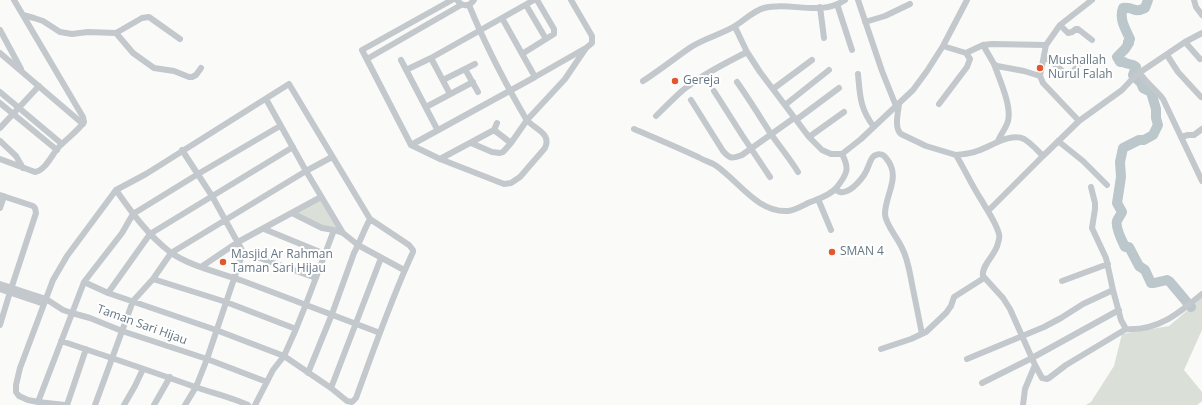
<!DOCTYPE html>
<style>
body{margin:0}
canvas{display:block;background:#fafaf8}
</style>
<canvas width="1202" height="405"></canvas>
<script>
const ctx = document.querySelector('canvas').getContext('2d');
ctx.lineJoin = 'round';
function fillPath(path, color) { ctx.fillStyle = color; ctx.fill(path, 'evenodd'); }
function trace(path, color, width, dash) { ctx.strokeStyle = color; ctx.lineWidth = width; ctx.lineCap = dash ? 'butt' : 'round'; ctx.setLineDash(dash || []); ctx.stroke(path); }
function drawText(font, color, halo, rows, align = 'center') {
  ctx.font = font + ' "Open Sans",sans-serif'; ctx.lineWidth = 4; ctx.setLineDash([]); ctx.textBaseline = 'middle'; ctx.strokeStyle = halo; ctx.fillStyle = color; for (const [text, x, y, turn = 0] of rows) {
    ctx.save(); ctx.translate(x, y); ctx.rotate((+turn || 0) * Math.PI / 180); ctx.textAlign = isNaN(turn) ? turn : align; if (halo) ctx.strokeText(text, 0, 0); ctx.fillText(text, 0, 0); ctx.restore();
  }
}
fillPath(new Path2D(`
 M321,197L341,233L292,213Z
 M1202,298V330L1184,370L1202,392V401L1197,405H1086L1091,402L1114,366L1122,334L1169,326Z`), '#dadfd7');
trace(new Path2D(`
 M1148,0L1145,8C1133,14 1134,6 1123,8C1119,19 1125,28 1130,39L1128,42L1129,43L1125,49L1117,57L1120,62H1124L1125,63L1133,65L1136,67L1133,75L1141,83L1143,88L1151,92L1156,109V118L1158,125L1153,135L1144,140H1139L1123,148L1120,162L1121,177L1117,203L1122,212C1121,215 1118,218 1117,221C1115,227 1122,241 1125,247H1129L1139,266L1145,270L1151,283H1154L1167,280L1170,282L1191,307`), '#bbc7cb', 10);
trace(new Path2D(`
 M452,0L362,50L411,145L440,159L504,184L511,183L520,177L545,148C552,133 534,129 527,120C525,118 524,115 522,112C502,77 484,42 469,5
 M457,0C462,7 469,7 474,0
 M858,0L882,71L896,106
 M1194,0L1196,7L1202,15
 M837,4L852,50
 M526,5L546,39
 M820,7L824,38
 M23,15L34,18L43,21L60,32L72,34L88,32L116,33L142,18L149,17L180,39
 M865,22L885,16L910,4
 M1060,25L1068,33L1072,32L1076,29H1078L1092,40
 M735,27L747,52L760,72L809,137L822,150L831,154H842L861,139L913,90L927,71L943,46L967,0
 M0,30L21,69
 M116,33L133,53L154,68L174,71L189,77H192L196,75L201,68
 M1185,42L1200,59
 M983,45L994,64L997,66L1024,71L1040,76
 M943,46L966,53L983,45L992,44L1046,45
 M0,53L83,124
 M522,54L554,34V29L537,0
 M1167,55L1178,72L1201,97
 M1044,57L1052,62L1067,75L1071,74L1083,59
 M431,58L450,94
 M367,59L461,5
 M401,60L437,129
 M994,64C999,78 1012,106 1008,121C1006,128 1001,134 998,141
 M465,69L478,92
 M406,70L431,58L534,0
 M1139,72C1147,84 1155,89 1163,99L1202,181
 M858,74C860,96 860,109 874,127
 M535,77L584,49
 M443,80L475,64
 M643,81C660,70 675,58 691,47C705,38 722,34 735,26C745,20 753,11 764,8C790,1 820,17 845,0
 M737,82C749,99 760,117 771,134C780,147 790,159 798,172
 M773,89L812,60
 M714,91L742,135L770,177
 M0,92L62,144
 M266,99L306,171L343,233
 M691,100L723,151C730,159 732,159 742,155L794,118
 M0,103L57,150
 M899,104C898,113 894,128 901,134L926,146L956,155
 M939,104L967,67L970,59L966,53
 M785,105L829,70
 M426,107L473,82
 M656,116C665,107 674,98 683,90C703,74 726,63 747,52
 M796,120L839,88
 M1079,121L1043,83L1040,76L1046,45L1060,25L1092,0
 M497,123L494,130L511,143
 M0,128L39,86
 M634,129C655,138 677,147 698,157C703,160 710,162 715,165C738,180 757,213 788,211C795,210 802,206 808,203C818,199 831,195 837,187C847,174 850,169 842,154
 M809,137L844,112
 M1181,137L1188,135H1194L1202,129
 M0,141L16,156L23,168
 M1058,141L1083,161L1107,185
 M471,143L492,152L500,153L503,152L511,143L527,120L565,79L586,48L592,43V36L571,0
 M411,145L535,77L502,18
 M182,150L212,196L243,252L207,359L196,387L185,405
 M1043,156L1079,121L1122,90L1136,75L1185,42L1202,33
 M0,159L35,172C45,170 51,157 57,149C65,140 77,132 84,122L83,117L14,0
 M440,159L494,130
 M1091,187L1095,203V209L1092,228L1106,258L1113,290
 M116,190C132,213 148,235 170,252C189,266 221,273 243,281C289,298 334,316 380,333
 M835,190C836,190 840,192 840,192C851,194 865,176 868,167C870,163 871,156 876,155C880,153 884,155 886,158C902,177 885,194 885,214C885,224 898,238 902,248C909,261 910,276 913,289C916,304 919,319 922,334
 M0,195L33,206L35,208L36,213L10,292L0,325
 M818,199L831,230
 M0,208L4,196
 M988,211L1043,156C1037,150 1031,143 1024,139C1011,132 990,147 977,151C970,154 963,154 956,155C965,170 972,186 982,201C988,212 996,222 999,234C1000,237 999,240 998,243C996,255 981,265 983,276L1003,298L1010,309L1035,365L1042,378L1047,379L1049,378L1066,365L1126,329
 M292,213L322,228L334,230L343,233L358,245L404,270
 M264,229L325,254
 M243,252L316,278
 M201,267L238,242L321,197
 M153,279L226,302L296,329
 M1062,281L1108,264
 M0,284L46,299L63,310L72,313L90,318L122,331L207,359L267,382
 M0,289L44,304
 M108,293L150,234L293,147
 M61,341C106,356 151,371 195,387C213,393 231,397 248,405
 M881,349L911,339L926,332L946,313L951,306L954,297L984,278
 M967,359L1044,327L1061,318L1083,304L1113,290L1121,320L1126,329C1158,331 1179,313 1202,294
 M308,373L332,314L354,253C360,242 364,230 370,219
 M982,383L1032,358L1119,310
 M331,388L381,258
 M38,402L84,282L122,233L133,214L198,174L280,126
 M65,405L38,402L28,400L19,396L16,392V385L20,368L53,280L67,256L116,190L146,174L289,84L370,219L409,245L413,250V252C391,299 374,349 356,398L352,402L347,401L331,388L284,356L216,330L108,293L84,282
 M67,405L86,349
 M95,405L133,301L153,279L171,253L306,171L332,157
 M124,405L135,386L143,369
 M154,405L170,377
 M255,405L273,370L284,356L296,329L306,304L334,230
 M1023,405L1025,389L1035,365`), '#c3c8cc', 6);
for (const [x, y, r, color] of [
 [1040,68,4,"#e4572e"],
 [675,81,4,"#e4572e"],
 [832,252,4,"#e4572e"],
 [223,262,4,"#e4572e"]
]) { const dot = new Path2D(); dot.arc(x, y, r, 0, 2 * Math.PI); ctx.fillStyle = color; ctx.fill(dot); trace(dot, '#fff', 1.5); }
drawText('12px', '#657683', '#fff', [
 ["Mushallah",1048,61],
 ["Nurul Falah",1048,75],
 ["Gereja",683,81],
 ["SMAN 4",840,252],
 ["Masjid Ar Rahman",231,255],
 ["Taman Sari Hijau",231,269]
], 'left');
drawText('12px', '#657683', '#fff', [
 ["Taman Sari Hijau",142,325,20]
]);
</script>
